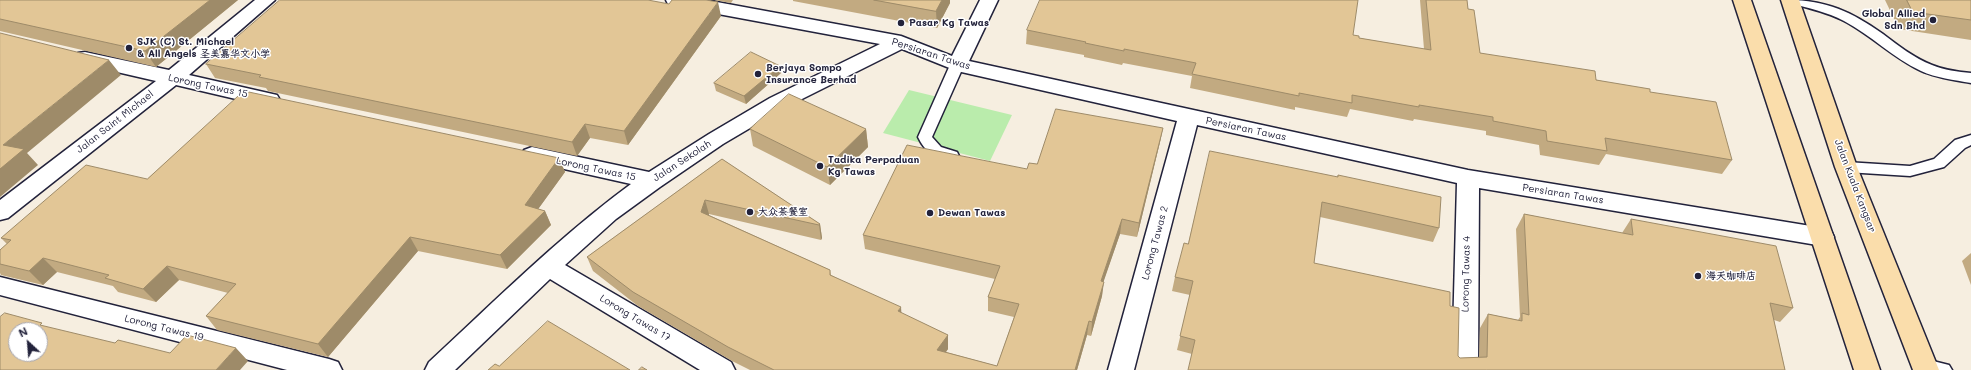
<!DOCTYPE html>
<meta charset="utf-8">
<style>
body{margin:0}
#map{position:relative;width:1971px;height:370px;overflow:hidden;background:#f6eee0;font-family:Mali,sans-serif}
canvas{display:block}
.north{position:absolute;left:8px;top:322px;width:40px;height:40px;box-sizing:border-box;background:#fff;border:1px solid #a7a7b1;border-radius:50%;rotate:334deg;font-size:11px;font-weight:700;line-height:16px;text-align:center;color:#22223b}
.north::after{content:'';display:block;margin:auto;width:14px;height:18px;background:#22223b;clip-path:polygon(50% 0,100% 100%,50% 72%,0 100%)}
</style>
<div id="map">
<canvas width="1971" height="370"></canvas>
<div class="north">N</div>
</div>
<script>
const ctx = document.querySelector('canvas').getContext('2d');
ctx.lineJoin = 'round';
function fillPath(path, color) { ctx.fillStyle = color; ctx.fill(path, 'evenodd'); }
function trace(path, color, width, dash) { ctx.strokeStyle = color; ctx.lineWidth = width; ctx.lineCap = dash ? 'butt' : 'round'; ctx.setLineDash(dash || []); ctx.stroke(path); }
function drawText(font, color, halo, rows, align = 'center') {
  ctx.font = font + ' Mali,"LXGW WenKai TC",sans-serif'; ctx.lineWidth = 3; ctx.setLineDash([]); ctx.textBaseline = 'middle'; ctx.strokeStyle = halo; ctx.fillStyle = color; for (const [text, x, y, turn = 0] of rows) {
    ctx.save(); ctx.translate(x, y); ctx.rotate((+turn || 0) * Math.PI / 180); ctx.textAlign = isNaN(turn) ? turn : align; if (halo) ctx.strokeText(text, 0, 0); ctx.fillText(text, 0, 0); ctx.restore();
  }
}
fillPath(new Path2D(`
 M909,90L1012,115L990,161L883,133Z`), '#baecac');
const service = new Path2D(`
 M1788,0C1826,0 1852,12 1883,34C1899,46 1914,58 1932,65C1944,70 1958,72 1971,73V83C1954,80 1936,78 1921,71C1893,58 1871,35 1844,21C1827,12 1808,8 1790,3Z
 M957,61L962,62L964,65L932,137L941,147L957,152L959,156L957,160C940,165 925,152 918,137L950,65L952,62Z
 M1971,135V145L1965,148L1944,167L1910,176L1846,172L1841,171L1839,167L1841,163L1846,162L1910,166L1934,159L1955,140Z
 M1925,359L1949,365L1952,370H1918L1916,366L1919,361Z`);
const minor = new Path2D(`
 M255,0H275L189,75L277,95L280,100L277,105L270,107L176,85L8,218L0,220V200L156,81L78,63L75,58L78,53L85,52L169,70Z
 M666,0H706L901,36L952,56L980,0H998L969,61L1468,170L1823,228L1831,231L1834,237L1831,243L1823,246L1479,188L1478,370H1452L1457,183L1197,125L1134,370H1108L1177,121L957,71L902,49L784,108L723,144L660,187L616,219L565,265L731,362L735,370H700L550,279L455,370H425L429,362C495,301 559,237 631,184L524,160L521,155L524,150L532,147L649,172L709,134L770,98L880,44L675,6L668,4Z
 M0,277L329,359L338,362L342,370H287L0,295Z`);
const trunk = new Path2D(`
 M1733,0H1751L1880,370H1854Z
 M1781,0H1799L1857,167L1939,370H1913L1835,167Z`);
trace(service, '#22223b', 3);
trace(minor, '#22223b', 3);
trace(trunk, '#22223b', 3);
fillPath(service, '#fff');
fillPath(minor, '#fff');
fillPath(trunk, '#faddab');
fillPath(new Path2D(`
 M0,0H238L156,67L0,31Z
 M714,0H733L731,3Z
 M793,0H950V3L937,28L793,1Z
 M1420,0H1467L1468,9L1480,53L1650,92L1732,160L1722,174L1606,154L1599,165L1540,155L1539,145L1486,135V131L1414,119L1413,121L1350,109L1347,117L1295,107V110L1190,88L1192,76L1123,63L1122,65L1084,57V55L1026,44L1027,30L1353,35L1359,38L1424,49Z
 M1885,0H1971V40L1899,29Z
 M721,16L628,145L590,138L577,156L268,91L266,88L215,78L206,64Z
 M781,73L746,104L716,91L714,83Z
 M1163,128L1160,142L1137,237L1120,234L1103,282L1102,296L1091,336L1087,335L1077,370H750L732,361L638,306L593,271L587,257L722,159L820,224L822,238L821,240L709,214V215L830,270L831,275L901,313L948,335V349L946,352L997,366L1014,317L988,311V297L995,279L865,249L863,235L1027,169L1037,164Z
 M750,129H866L868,147L830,185L753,146Z
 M559,158L565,172L538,209L545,211L551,225L507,269L418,251L328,357L217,330L206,316L228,293L179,280L156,302L118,292L113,286L57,272L43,285L1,275L0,273V250L7,244L1,238L147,179Z
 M1338,175L1439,228L1433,242L1320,217L1314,263L1450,306L1458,356L1460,358L1479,357L1480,328L1488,314L1518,320L1520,317L1516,229L1524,214L1622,233L1631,219L1793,308L1780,322L1774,320L1785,370L1192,354L1177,350L1190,295L1172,291L1175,277L1188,244L1337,177Z
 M1971,253V285L1962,261Z`), '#c2aa81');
fillPath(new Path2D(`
 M210,0H238L156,67L145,51Z
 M942,0H950V3L937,28L936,11Z
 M718,2L721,16L628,145L624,131Z
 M109,60L121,75L27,153L38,165L0,197V169L3,145Z
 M780,66L781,73L746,104L744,96Z
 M585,124L590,138L577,156L572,142Z
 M1163,128L1160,142L1137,237L1139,223Z
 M866,129L868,147L830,185L827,167Z
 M559,158L565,172L531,219L525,205Z
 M705,200L709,214L705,226L701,212Z
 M545,211L551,225L507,269L500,255Z
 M1122,219L1120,234L1099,295L1101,281Z
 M820,224L822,238L821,240L819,225Z
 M410,237L418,251L328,357L318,344Z
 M43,258L57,272L43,285L29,271Z
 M167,266L179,280L156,302L143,289Z
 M1104,282L1102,296L1091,336L1092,322Z
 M901,307L902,321L898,311Z
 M1089,321L1087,335L1077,370H1075Z
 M948,335V349L938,363L937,350Z
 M236,348L248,361L240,370H216Z`), '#9e8b69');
const building = new Path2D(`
 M0,0H210L145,51L0,19Z
 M280,0H648L669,4L672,0H706L718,2L624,131L585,124L572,142L259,77L261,75L206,64Z
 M874,0H942L936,11Z
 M1040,0H1358L1353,35L1359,36V38L1431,50L1426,0H1467L1468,9L1474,10L1480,53L1595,71L1596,80L1650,89V92L1716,102L1732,160L1605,138L1607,151L1547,141L1546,131L1493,121V117L1419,105V107L1352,95V103L1299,93V96L1192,74L1196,63L1124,49V51L1085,43L1086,42L1027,30Z
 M1907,0H1971V20L1913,12Z
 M0,33L109,60L3,145L24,149L0,169Z
 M751,52L780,66L744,96L714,83Z
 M244,91L559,158L525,205L545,211L500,255L410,237L318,344L206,316L236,284L167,266L143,289L105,278L109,275L43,258L29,271L0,264V250L11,240L1,238L86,165L147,179Z
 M789,94L866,129L827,167L750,129Z
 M1056,109L1163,128L1139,223L1122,219L1101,281L1104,282L1092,322L1089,321L1075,370H774L728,347L633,292L587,257L722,159L820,224L819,225L705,200L701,212L830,270V275L901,307L898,311L948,335L937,350L997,366L1019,304L988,297L1000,266L863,235L907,145L1027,169L1029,163L1037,164Z
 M1210,151L1338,177V175L1441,197L1439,228L1322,202L1314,263L1450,292V306L1459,308L1458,356L1460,358L1487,357L1488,314L1522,321V313L1529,315L1524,214L1633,235L1631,219L1776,246L1793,308L1770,303L1785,370H1188L1195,340L1180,336L1193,281L1175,277L1184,243L1188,244Z
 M5,313L42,323L40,325L115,343L118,340L170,353L187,335L236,348L216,370H0V317ZM16,330H40V354H16Z
 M548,321L630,370H488L495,364L499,366Z
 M642,367L647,370H639Z`);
fillPath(building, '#e2c696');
trace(building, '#9e8b69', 1);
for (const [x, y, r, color] of [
 [1933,20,4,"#22223b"],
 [901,23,4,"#22223b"],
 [129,48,4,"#22223b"],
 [758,74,4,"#22223b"],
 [820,166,4,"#22223b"],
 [750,212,4,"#22223b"],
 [930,213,4,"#22223b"],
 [1698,276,4,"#22223b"]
]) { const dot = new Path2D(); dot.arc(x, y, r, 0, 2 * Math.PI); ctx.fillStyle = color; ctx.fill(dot); trace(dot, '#fff', 1.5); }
drawText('bold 10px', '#22223b', '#fff', [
 ["Global Allied",1925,14,"right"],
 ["Sdn Bhd",1925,26,"right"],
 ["Pasar Kg Tawas",909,23],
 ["SJK (C) St. Michael",137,42],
 ["& All Angels 圣美嘉华文小学",137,54],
 ["Berjaya Sompo",766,68],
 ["Insurance Berhad",766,80],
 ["Tadika Perpaduan",828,160],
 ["Kg Tawas",828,172],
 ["大众茶餐室",758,212],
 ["Dewan Tawas",938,213],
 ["海天咖啡店",1706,276]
], 'left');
drawText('10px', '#22223b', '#fff', [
 ["Persiaran Tawas",931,54,18],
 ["Lorong Tawas 15",208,86,12],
 ["Jalan Saint Michael",115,122,-38],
 ["Persiaran Tawas",1246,129,12],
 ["Jalan Sekolah",682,161,-33],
 ["Lorong Tawas 15",596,169,12],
 ["Jalan Kuala Kangsar",1855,186,69],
 ["Persiaran Tawas",1563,194,9],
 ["Lorong Tawas 2",1155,243,-75],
 ["Lorong Tawas 4",1466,274,-89],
 ["Lorong Tawas 17",635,318,31],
 ["Lorong Tawas 19",164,328,14]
]);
</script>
